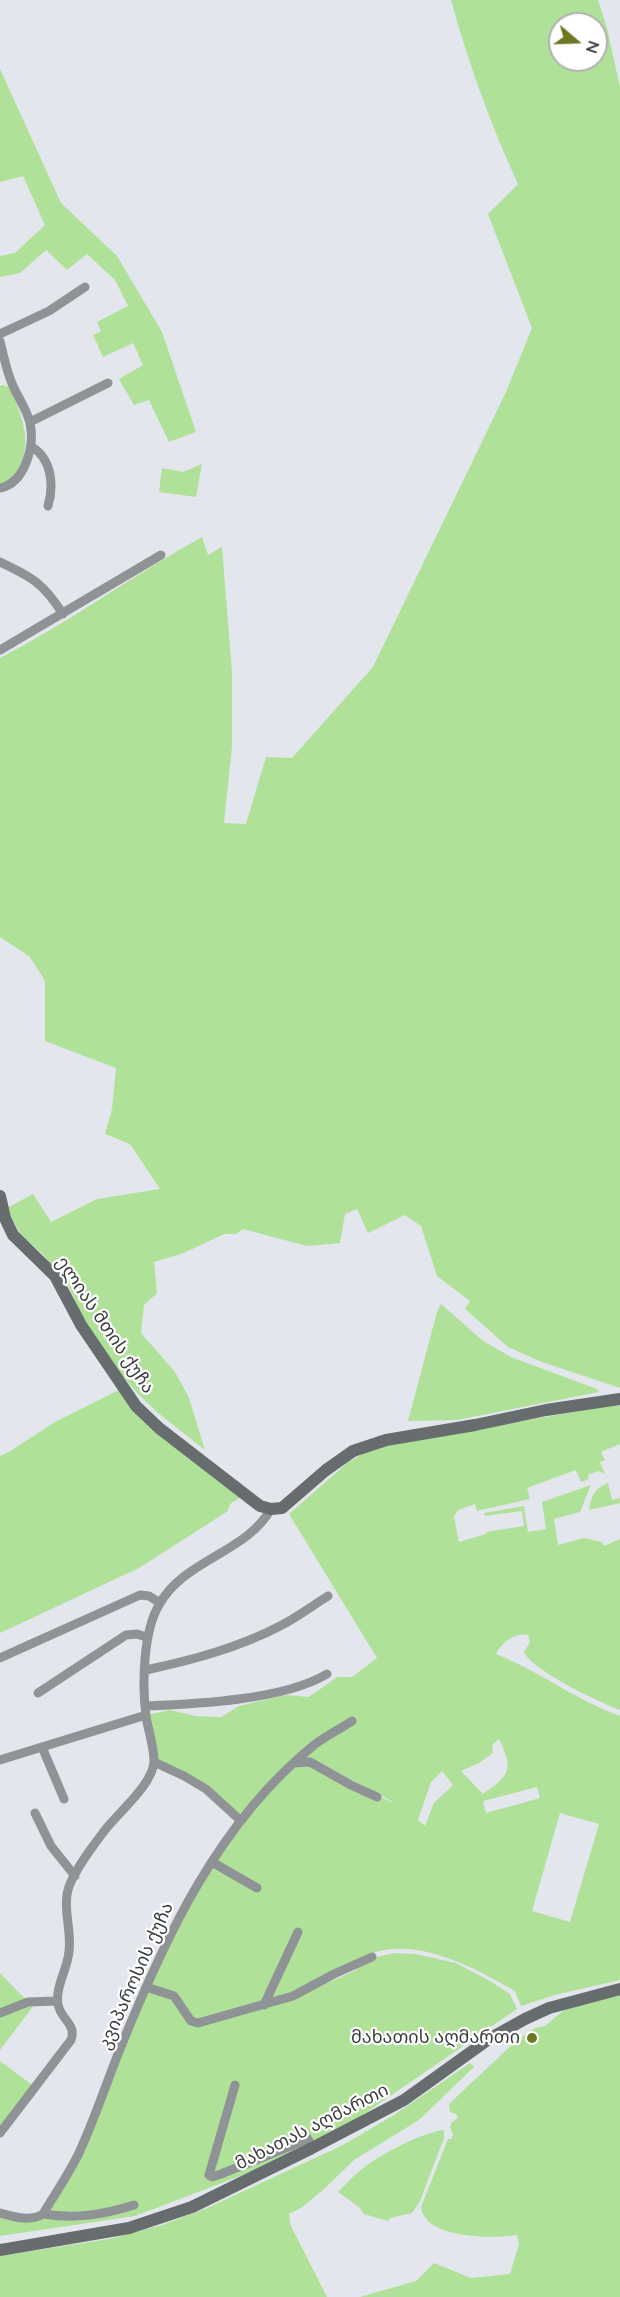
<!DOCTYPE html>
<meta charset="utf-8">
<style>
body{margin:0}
#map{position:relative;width:620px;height:2297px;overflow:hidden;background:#e3e7ed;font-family:Mulish,sans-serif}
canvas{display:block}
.north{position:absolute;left:548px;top:12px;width:60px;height:60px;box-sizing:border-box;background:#fff;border:2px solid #b1b1b2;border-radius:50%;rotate:109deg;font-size:16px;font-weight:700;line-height:24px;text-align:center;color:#3b3d3f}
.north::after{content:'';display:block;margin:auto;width:21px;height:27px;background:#6e7823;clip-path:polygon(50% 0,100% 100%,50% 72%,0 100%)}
</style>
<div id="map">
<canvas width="620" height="2297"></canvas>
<div class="north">N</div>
</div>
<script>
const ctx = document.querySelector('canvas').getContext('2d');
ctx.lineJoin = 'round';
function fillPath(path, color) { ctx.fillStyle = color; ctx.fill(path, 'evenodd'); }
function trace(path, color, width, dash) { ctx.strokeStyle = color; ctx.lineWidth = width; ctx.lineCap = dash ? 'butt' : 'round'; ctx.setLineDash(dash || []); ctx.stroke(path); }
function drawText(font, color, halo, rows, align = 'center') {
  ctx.font = font + ' Mulish,"Noto Sans Georgian",sans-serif'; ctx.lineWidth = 4.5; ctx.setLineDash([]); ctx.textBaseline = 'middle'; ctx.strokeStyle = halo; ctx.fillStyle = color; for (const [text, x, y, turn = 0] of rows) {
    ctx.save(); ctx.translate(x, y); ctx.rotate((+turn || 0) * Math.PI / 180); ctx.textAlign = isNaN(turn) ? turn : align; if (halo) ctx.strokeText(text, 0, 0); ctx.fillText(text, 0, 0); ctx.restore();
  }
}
fillPath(new Path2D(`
 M451,0H598L607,28L620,87V1388L542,1362L508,1347L465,1309L470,1301L437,1276L421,1226L405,1215L368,1233L357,1209L345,1214L340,1243L307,1246L243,1229L236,1234H224L184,1253L154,1262L157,1293L144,1305L141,1333L175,1372L189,1398L205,1450L158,1413L138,1394L105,1355L79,1310L68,1285L42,1253L21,1236L7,1208L33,1194L51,1222L97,1199L160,1189L130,1144L105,1134L112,1109L116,1068L45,1041V981L30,957L0,937V658C70,622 133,575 202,537L208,555L222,547L232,672V747L224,823L246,824L266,757L292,758L373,667L506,392L532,328L488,214L518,184C490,123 469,65 451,0ZM560,24H596V60H560Z
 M0,69L61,203L117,256L162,332L196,432L169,442L149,400L134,405L119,379L143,365L133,343L103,357L93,335L101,331L97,322L128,306L115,280L87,254L67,270L46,250L20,273L0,277V256L15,253L45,225L23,176L0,182Z
 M3,385L10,387C24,423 37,449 8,483L0,484V386Z
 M202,464L196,497L159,492L162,468L183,472Z
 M441,1304L483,1341L511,1357L597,1389L599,1392L457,1420L408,1421L437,1312Z
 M123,1388L136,1406L246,1494L230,1504L228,1511L139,1568L0,1633V1456L9,1452L55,1422Z
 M615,1405L620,1406V1444L601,1452L605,1460L600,1462L605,1474L598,1471L588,1475L589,1479L581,1482L576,1470L527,1488L530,1499L477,1511L475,1504L458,1510L454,1517L459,1542L486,1534V1532L524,1526L522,1511L485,1516L484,1513L524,1506L528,1532L546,1529L542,1502L591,1485L580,1512L554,1519L558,1545L584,1538L602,1542L604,1546L620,1539V1710C599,1702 533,1671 524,1652L530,1642L528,1635C515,1632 502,1642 496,1654C539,1671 576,1700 620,1716V1980L555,1995L521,2006L515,1991C479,1970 424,1940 380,1951C353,1958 330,1976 308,1992L354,1971L372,1958L394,1953L415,1954L456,1963L488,1980L510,1994L517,2009L361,2116L256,2170L135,2216L0,2236V2213L36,2218L78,2154L155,1964L240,1821L206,1789L154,1762L146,1715L170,1710L195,1716L221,1717L239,1706L286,1695L309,1697L337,1677H352L377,1658L289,1514L347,1463L364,1453L393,1443ZM499,1739C514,1770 510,1775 483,1794L461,1771L479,1763L493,1753L492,1745ZM313,1759L393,1802V1803L310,1762H294ZM442,1771L453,1785L434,1803L425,1826L418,1820L431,1782ZM537,1787L540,1798L486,1813L483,1801ZM560,1813L599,1824L570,1922L532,1911Z
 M608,1483L612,1500L620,1498V1503L589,1510C591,1496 595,1488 608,1483Z
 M0,1973L28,2002L38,2000L0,2050Z
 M620,1994V2297H360L416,2281L434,2263L471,2278L510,2274L519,2244L517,2235C494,2239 424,2239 421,2207L448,2139H451L453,2134L450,2127L452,2122L458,2118L456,2114L450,2112L449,2104L518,2039L535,2028L545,2026L564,2010Z
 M0,2061L35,2087L0,2133Z
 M470,2063L474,2067L419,2120L354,2160L324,2189L301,2208L289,2214L291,2226L327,2297H0V2256L109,2239L162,2225L205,2209L343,2145L394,2115Z
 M444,2130V2138L420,2201L412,2213L390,2218L388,2221L364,2214L359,2207L338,2192C346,2184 354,2175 362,2169C379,2155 423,2132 444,2130Z`), '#afe198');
trace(new Path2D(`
 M0,334L49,311L85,287
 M0,341C3,354 6,368 11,381C16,395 27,409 30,423C35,446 25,483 0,488
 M30,422L108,383
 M32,447C52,459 54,486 48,506
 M0,562C32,577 43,583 63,614
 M0,650L161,555
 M0,1658L140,1595L149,1596L160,1603
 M146,1670C192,1660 238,1648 280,1626C296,1618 312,1606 328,1596
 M38,1693L126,1635L137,1634L146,1637
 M146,1706C196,1704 284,1700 327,1674
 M42,1747L64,1799
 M0,1760L146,1715
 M154,1762L184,1776L206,1789L240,1820
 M294,1763L310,1762L351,1785L377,1797
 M35,1813L51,1846L75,1876
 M212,1862L257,1888
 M146,1987L174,1996L191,2021L198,2023L293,1996L334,1974L372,1957
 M264,2005L298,1932
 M0,2013L28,2002L57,2001
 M235,2085L209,2175L212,2177L221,2174L308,2139L312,2148
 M0,2133L71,2040C77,2024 60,2019 58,2004C55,1987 68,1968 69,1951C72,1929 61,1905 70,1884C78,1865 93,1846 105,1830C118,1813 154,1783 154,1761C154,1746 148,1730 146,1716C142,1685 143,1632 159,1605C183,1560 246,1553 271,1509
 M0,2213C14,2217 30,2222 43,2214C55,2194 68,2175 78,2155C94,2121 106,2084 120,2049C165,1937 218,1823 314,1745C326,1736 340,1729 352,1721
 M43,2214C76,2219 102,2215 134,2205`), '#909395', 9);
trace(new Path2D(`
 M0,1196L5,1218L13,1235L55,1276L81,1325L136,1406L159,1428L260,1506L271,1509L282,1508L326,1470L353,1451L386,1440L475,1425L546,1410L620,1399
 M0,2250L129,2228L192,2207L312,2148L404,2100L489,2039L525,2019L549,2008L620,1989`), '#676c6e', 12);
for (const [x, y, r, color] of [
 [532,2038,6,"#6e7823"]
]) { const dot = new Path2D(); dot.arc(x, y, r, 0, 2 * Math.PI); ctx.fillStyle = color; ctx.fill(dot); trace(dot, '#fff', 2); }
drawText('18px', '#3b3d3f', '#fff', [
 ["ელიას მთის ქუჩა",105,1325,56],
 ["კვიპაროსის ქუჩა",136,1976,-66],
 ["მახათას აღმართი",312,2127,-27]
]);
drawText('18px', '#3b3d3f', '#fff', [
 ["მახათის აღმართი",520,2038]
], 'right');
</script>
